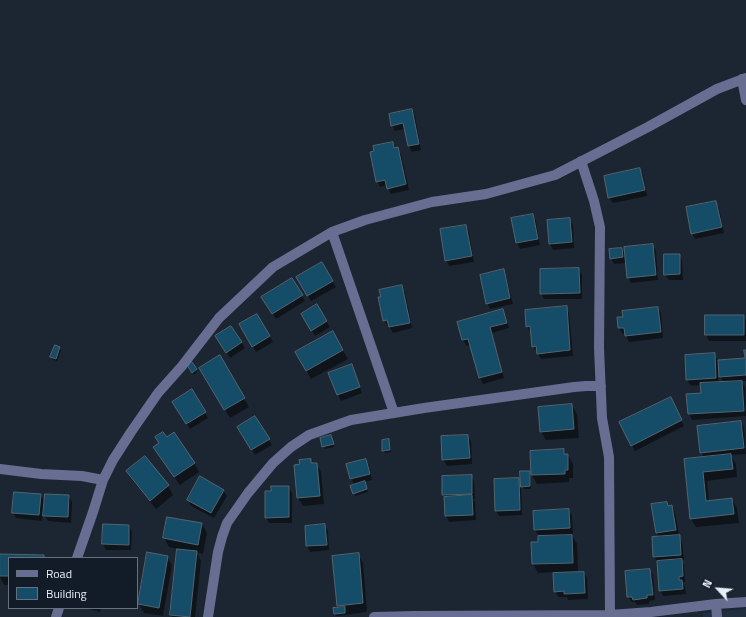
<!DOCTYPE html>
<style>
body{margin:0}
#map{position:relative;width:746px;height:617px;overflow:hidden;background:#1c2632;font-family:"Titillium Web",sans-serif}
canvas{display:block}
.legend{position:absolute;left:8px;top:557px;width:130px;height:52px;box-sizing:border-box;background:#121c28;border:1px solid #67707b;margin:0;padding:5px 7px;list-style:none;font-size:12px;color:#e7eef7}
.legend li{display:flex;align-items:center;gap:8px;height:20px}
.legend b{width:20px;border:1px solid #67707b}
.north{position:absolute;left:698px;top:569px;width:40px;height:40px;-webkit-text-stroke:3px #121c28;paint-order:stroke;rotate:296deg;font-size:11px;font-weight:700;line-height:16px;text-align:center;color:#e7eef7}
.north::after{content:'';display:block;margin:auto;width:14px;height:18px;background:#e7eef7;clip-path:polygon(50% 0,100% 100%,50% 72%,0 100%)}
</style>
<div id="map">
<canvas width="746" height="617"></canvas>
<ul class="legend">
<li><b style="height:5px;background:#676e91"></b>Road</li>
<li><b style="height:11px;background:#154d68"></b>Building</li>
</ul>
<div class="north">N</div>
</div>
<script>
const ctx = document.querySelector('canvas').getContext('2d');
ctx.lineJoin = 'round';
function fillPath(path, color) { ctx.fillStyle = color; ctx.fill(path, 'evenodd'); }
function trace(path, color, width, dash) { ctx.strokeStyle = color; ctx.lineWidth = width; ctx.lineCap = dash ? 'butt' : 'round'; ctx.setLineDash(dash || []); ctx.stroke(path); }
fillPath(new Path2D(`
 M746,609V617H703V613Z`), '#202e40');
fillPath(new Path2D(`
 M412,110L415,116L421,150L412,152L409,146L405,129L395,131L392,125Z
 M393,143L396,148H397L401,154L409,190L391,194L387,185L380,187L377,181Z
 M640,169L643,175L647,196L613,203L609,197Z
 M716,202L719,208L724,233L695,239L692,233Z
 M533,215L536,221L540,245L520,249L517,243L512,219Z
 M569,219L573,225L574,248L553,250L550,244L548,221Z
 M466,226L469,232L474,262L449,266L446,260Z
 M652,245L656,251L658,280L631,283L628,277L626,263L614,264L611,258L622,249L626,256Z
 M679,255L682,260L683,280H669L665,275Z
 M322,263L336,287L311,301L298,277Z
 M579,269L582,275V299H544L541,293Z
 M503,270L506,276L513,304L490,309L487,303Z
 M291,279L305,301L276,319L263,297Z
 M401,287L405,292L412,328L393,333L389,326H388L384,320Z
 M317,306L330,327L315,336L302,315Z
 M566,307L569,313L573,356L541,359L533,346L532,332H530L527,326Z
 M658,308L661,313L663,338L629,342L626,336L625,333L623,334L619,328L618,318H624Z
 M502,310L506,316L509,328L492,333L504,378L483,384L480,378L471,345L467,346L463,340L459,322Z
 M257,315L273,342L256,352L241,325Z
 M706,316H744L746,320V341H709L706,335Z
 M231,327L245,348L230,358L220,342Z
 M333,333L348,359L311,379L297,353Z
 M60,347L61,350L57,361L53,360L52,357Z
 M746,351V381H741L745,387L746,416L692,420L689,414L687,395L702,394V385L691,386L687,380L714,354L718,361L746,359ZM718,373L724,383H719Z
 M219,357L249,407L230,418L201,368Z
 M192,363L197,372L194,375L188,366Z
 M354,371L362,393L341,401L338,395L330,374Z
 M192,391L208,418L190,429L174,402Z
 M673,404L684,426L635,451L632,445Z
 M572,405L577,414L579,438L546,440L541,432Z
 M255,417L272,445L255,455L239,428Z
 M741,422L744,428L746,454L731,455L736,464L737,477L707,481L709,502L732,499L737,508L739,523L696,527L691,519L704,458L701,452Z
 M468,436L471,441L472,464L447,466L443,460L442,437Z
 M167,438L194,463L199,472L180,485L159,456Z
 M321,439H332L334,447L325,449Z
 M389,440L390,443L391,452L385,453L383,450Z
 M564,450L566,455H568L573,464V478H569V482L537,484L532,475Z
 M145,457L168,486L173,495L156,509L132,480L127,472Z
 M310,460L312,464H316L321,472L324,504L303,506L298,498Z
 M365,460L369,466L372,480L364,482L368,492L355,496L354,493L355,485L351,479L347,465Z
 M529,472L531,474V489H524L521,485L522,515L499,516L496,511L518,479L522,486Z
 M471,476L474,481L475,499H473L475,502L476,520L449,522L446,516L445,498L443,494Z
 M288,487L292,493V523H269L266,517Z
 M223,490L227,496L214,518L191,506L188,500Z
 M41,495L45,503L69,496L72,502L71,523L48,521L43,513L42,521L16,518L13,513Z
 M666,503L669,507L672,506L675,512L679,535L682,542L684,560H681L684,565L685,582H682L685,587L686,594L663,596L660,590L658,563L654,557L659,538L657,533L652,505Z
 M569,510L572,516L573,534H571L577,544L578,571L538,573L533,564L532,543H539V536L535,530Z
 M168,518L202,524L207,533L203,554L196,552L201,561L195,617H172L171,615L178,549L169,547L164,538Z
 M129,526L132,532L131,550H106L103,544Z
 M325,526L328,531L329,550L310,552L307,546L306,527Z
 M358,554L363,563L367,612L336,616L335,613L340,609L338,605Z
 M0,555L43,556L44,558H9V585H4L0,577Z
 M167,557L172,565L163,616L144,613L139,604Z
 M650,570L653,575L655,600L649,601V604L637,605L635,602H632L628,597Z
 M584,573L587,578L588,599L568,600L567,597H559L555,592Z
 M85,608H101L100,612Z`), '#0007');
const building = new Path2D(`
 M412,109L419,144L408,146L403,123L391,126L389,114Z
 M393,142L394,148L398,147L406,184L387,189L385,180L376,182L370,152L374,151L373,146Z
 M640,168L645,190L608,198L604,176Z
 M716,201L722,227L691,234L686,207Z
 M533,214L538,239L516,243L511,218Z
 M570,218L572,242L549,244L547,220Z
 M466,225L472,256L445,261L440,229Z
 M653,244L656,275L627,278L624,247Z
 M622,248L623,257L610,259L609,249Z
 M664,254H680V274L664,275Z
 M322,262L333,281L307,296L296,277Z
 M579,268L580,293L540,294V269Z
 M504,269L510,298L486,304L480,275Z
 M292,278L303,295L272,314L261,297Z
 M402,285L410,323L389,327L387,320L383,321L378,297H381L379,290Z
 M317,304L327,321L311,331L301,314Z
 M567,306L570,350L537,354L536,346L532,347L530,326L526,327L525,310Z
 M658,307L661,332L625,336L624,328H618L617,317H623L622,311Z
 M503,309L507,323L490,327L502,372L479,378L468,339L462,340L457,322Z
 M257,314L270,336L252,347L239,324Z
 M705,315H744V335H705Z
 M231,326L242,342L226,353L215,336Z
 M333,331L343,350L306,371L295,352Z
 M55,345L60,347L56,359L50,357Z
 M744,350H746V375L719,377L718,360L745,358Z
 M715,353L716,378L686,380L685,355Z
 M220,355L245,398L224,410L199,368Z
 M192,362L197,369L192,373L187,365Z
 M352,364L360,387L337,395L328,373Z
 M742,381L744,411L688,414L686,394L701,393L700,383Z
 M192,389L206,412L186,424L172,402Z
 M671,397L682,420L631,446L619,422Z
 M572,404L574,429L540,432L538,407Z
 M255,416L270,439L251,450L237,427Z
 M741,421L744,448L700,453L697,426Z
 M163,432L167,437L174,432L195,463L174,477L153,447L159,443L155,437Z
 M331,435L334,444L322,447L320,438Z
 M468,435L470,458L442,460L441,436Z
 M389,439L390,450L382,451V440Z
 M564,449V454H568V470H565V474L531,475L530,451Z
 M731,454L733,469L703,472L706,501L732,498L734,514L690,519L684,459Z
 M145,456L169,485L150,501L126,471Z
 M311,459V463H317L320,496L297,498L294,465L300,464L299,460Z
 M366,459L370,474L350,479L346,464Z
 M520,471H530V486L521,487Z
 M472,475V494L442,495V476Z
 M200,476L224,490L211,513L187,500Z
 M519,478L520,510L495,511L494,479Z
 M365,481L367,489L353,494L350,486Z
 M271,486H289V517L265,518V491H271Z
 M14,492L41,494L39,515L12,513Z
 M45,494L69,495L68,517L43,516Z
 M472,495L473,515L445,516L444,497Z
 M667,502L668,506L672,505L676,530L656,533L651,504Z
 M569,509L570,528L534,530L533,511Z
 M167,517L202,523L198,545L163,538Z
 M103,524L129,525V545L102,544Z
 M325,524L327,545L306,546L305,526Z
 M572,535L573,563L532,564L531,542H538V536Z
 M680,535L681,555L653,557L652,537Z
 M177,549L197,551L190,617L170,615Z
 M147,552L168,556L159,608L138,604Z
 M359,553L363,603L337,606L332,556Z
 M0,554L44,555V558H9V576H0Z
 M682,559L683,576L679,577V580H682L683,589L659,591L657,561Z
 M650,569L653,595H647V598L633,600L632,597H627L625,571Z
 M584,572L585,593L564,594V591L554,592L553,573Z
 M345,607V613L334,614L333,608Z`);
fillPath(building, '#154d68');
trace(building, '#52646f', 1);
trace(new Path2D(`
 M742,79L746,100
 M581,161L594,201L600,227L599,348L602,418L609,457L610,615
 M332,232L394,413
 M0,469L41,474L82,476L103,480L93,512L77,558
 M103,480L113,460L131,432L158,393L182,366L219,318L273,267L332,232L365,220L432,202L486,194L555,175L648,127L717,89L746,78
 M716,604L717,617
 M56,617L59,608
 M208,617L218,552L222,537L227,523L248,493L273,463L291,447L309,435L351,420L424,408L574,387L586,386H601
 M374,617L414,616L610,615L651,612L716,604L746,602`), '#676e91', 10);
</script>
